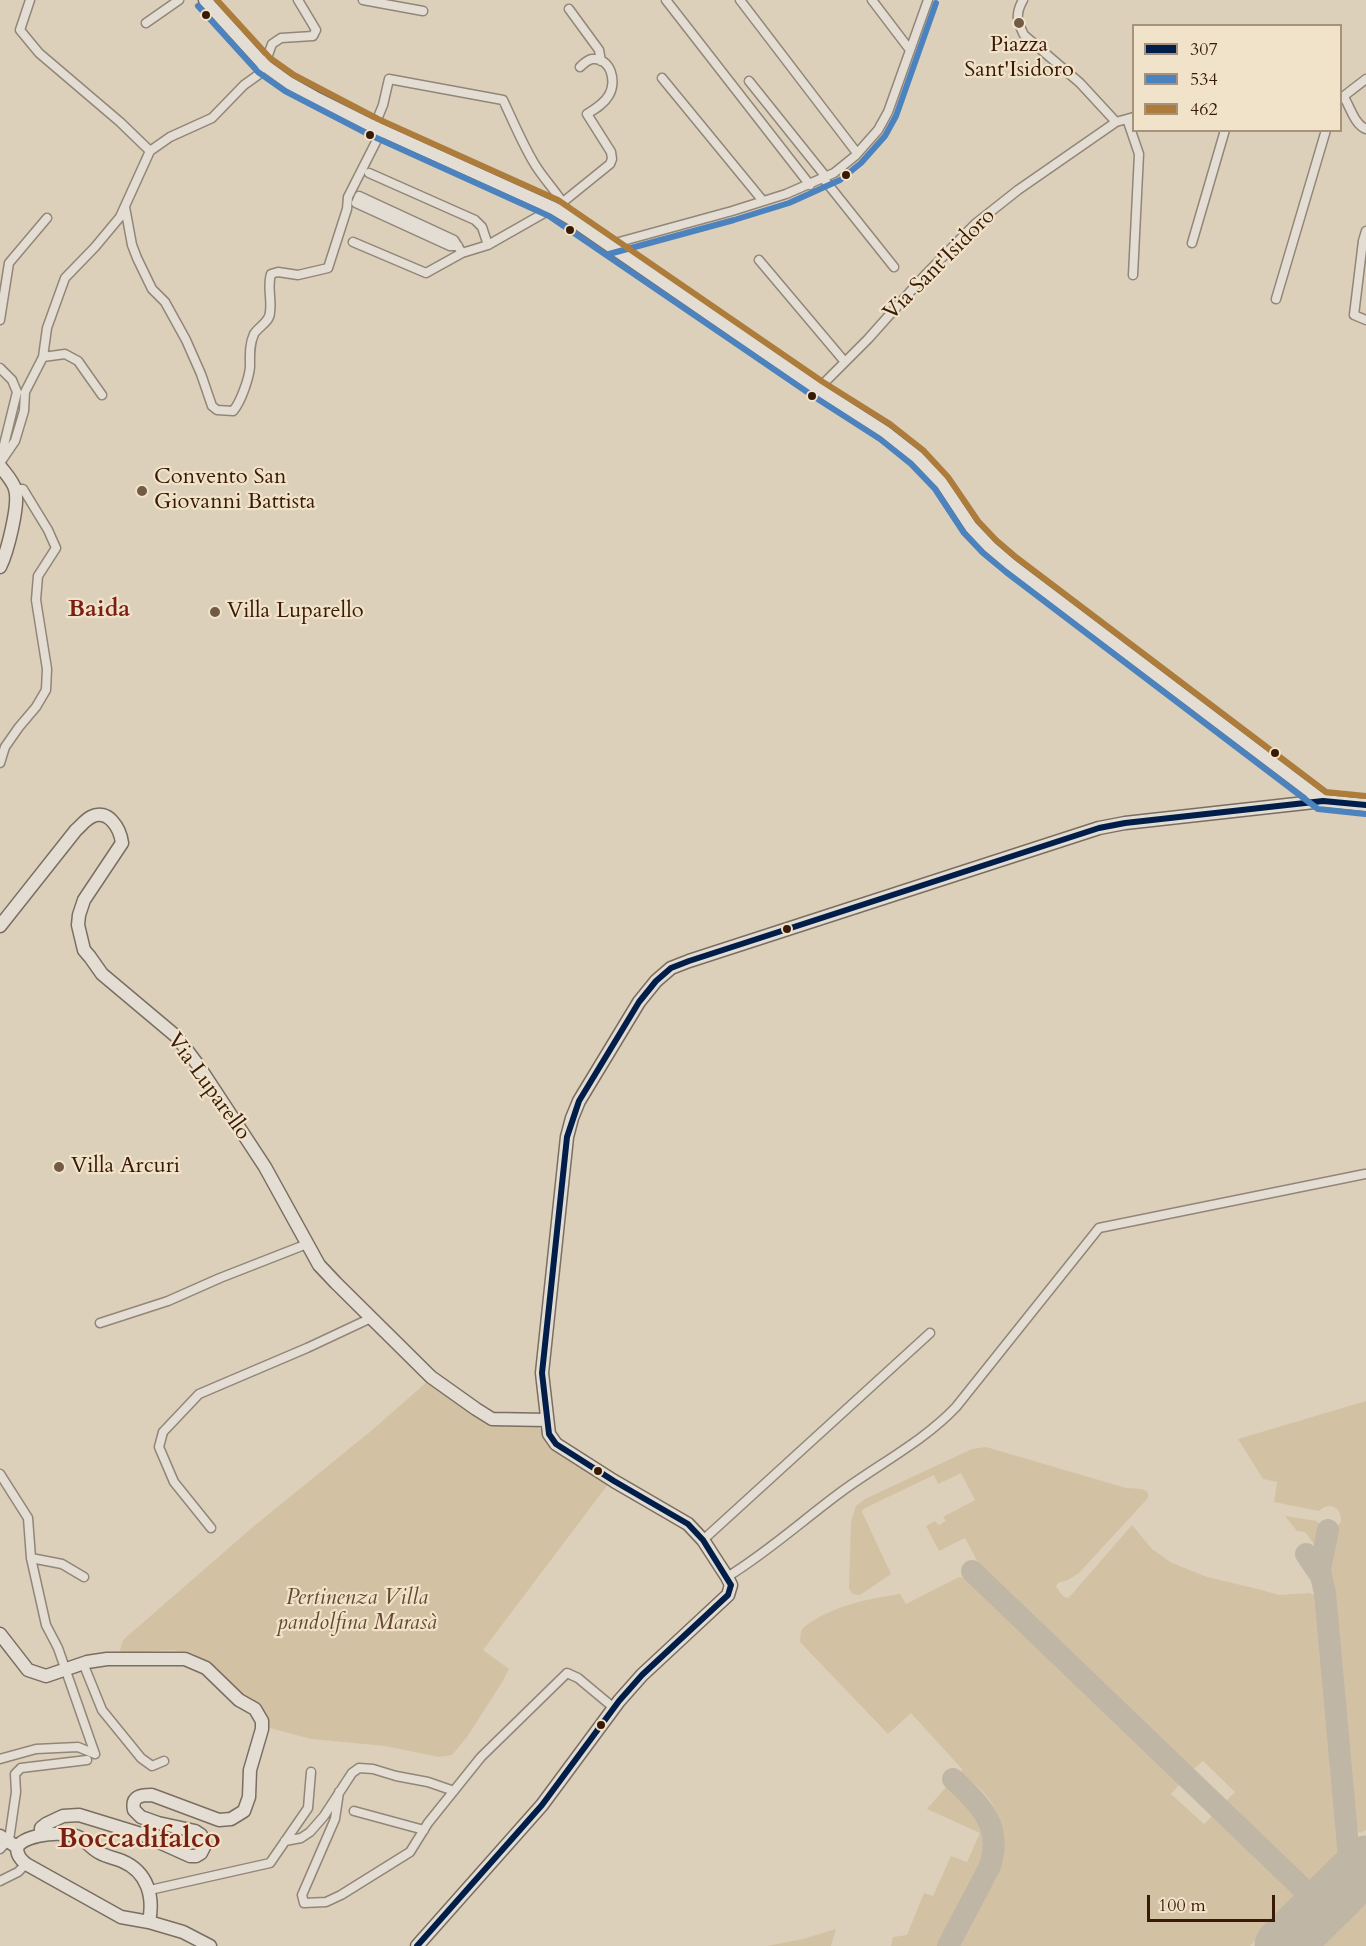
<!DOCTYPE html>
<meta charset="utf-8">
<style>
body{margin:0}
#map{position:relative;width:1366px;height:1946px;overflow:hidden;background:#dcd0bb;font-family:Cardo,serif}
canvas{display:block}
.legend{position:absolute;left:1132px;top:24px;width:210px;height:108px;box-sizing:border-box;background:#f1e3ca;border:2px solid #a7937c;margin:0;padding:8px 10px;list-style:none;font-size:18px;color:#391a06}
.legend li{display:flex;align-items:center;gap:12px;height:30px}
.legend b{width:30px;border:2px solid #a7937c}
.scale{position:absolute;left:1147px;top:1895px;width:128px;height:27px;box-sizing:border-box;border:3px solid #391a06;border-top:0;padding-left:8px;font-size:18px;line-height:21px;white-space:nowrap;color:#391a06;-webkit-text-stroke:4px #f1e3ca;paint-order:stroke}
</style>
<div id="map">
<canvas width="1366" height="1946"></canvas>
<ul class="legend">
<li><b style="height:8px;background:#001e49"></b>307</li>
<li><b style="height:8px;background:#4c83be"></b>534</li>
<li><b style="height:8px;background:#ad7c3b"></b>462</li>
</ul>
<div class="scale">100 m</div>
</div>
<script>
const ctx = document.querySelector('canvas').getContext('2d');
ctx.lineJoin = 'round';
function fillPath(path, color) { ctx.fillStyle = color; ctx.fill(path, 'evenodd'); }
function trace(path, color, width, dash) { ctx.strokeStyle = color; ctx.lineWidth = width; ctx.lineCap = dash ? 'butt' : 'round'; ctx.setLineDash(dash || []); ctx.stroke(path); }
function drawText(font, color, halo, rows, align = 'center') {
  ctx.font = font + ' Cardo,serif'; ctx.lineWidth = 4.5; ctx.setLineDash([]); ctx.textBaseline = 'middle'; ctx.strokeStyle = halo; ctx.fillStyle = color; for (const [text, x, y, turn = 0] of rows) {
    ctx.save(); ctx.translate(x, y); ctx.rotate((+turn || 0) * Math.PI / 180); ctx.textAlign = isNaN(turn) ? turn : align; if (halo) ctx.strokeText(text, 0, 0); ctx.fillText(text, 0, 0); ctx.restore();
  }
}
fillPath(new Path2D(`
 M428,1381L472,1412L534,1423C547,1433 544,1441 554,1450C568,1463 592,1473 609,1483L483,1650L509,1669L501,1684L467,1737L452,1755L439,1757L385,1746L311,1739L270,1728L261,1704L239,1693L206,1661L190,1652L171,1650L119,1654L123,1640L254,1526L371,1431Z
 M1366,1401V1830L1360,1833L1357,1829L1333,1604L1327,1567L1334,1529L1341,1522C1342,1507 1329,1501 1319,1511L1274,1502L1277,1482L1263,1479L1238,1439Z
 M986,1447L1126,1488L1142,1489L1148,1492V1498L1079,1573L1068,1580L1058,1583L1056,1587L1064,1597L1068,1598L1072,1594L1132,1525L1152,1549L1172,1563L1207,1577L1258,1589L1279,1595L1309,1593L1318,1596L1345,1844L1342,1854L1314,1882L1310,1883L1302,1879L1224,1803L1235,1792L1203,1761L1195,1768L1188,1769L984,1574L965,1538L939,1551L926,1526L935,1521L939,1525L946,1521L943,1517L975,1500L961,1473L938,1484L934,1475L863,1509L862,1512L891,1574L860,1595L852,1594L849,1588L851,1522L856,1506L865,1499L972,1449Z
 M1285,1516L1317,1521L1321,1527L1318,1547H1316L1305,1532L1297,1531Z
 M959,1577L971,1579L1178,1778L1179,1785L1171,1794L1204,1824L1215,1813L1296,1891L1298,1895L1296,1900L1250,1946H959L999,1871C1008,1838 1002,1805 973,1783C969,1780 966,1778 962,1774V1769L911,1713L888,1734L800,1642L801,1631L804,1627C832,1606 866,1599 900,1594L906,1604Z
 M947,1786C964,1789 987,1819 989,1836C990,1843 988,1849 986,1856L941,1946H891L893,1937L907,1935L924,1893L933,1896L951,1856L967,1862L980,1833L927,1809Z
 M1366,1899V1946H1319Z
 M836,1929L831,1946H767L803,1939Z`), '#d3c1a4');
trace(new Path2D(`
 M1306,1554L1321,1576L1325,1593L1351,1879
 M972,1571L1322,1907
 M1321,1576L1320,1569L1328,1530
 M948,1946L990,1866C1003,1825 980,1805 953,1779`), '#c0b6a6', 22);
trace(new Path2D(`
 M1283,1946L1366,1864`), '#c0b6a6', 57);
const street = new Path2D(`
 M30,0L20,30L39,53L120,122L150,151
 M363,0L423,11
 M666,0L810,185
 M740,0L857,153
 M872,0L910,50
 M1023,0C1015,14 1017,21 1024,35L1080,83L1116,122
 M569,9L599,50L601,61
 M146,23L179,0
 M662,78L763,201
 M749,81L826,177
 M1344,97C1350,107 1355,125 1366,129
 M1340,99L1366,79
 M1127,119L1139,154L1133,275
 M374,127L383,105L389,79L503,100C513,121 522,143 534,163C545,182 563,197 570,218
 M369,173L475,220L482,227L488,245
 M823,178L894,267
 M563,202L610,164L612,159L611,152L587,114C595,109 604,104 609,95C617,82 611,57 592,59C587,60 583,64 580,67
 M125,207L132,245L137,258L152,289L165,302L186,340L201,374L212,406L217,410L233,411C241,402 249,378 250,367C250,356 249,345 254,334C259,326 270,322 270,312C272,299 267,287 271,274L278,272L298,275L328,268L347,209L348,197L382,130
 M1366,231L1363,241L1354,315L1366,320
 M353,242L426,273L462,253L488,245L553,208
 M1192,243L1225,130
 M608,245L732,211L786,194L834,173L855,156L878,130L888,112L928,0
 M458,246H450L356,203L359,196L454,240L462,253
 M759,260L845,362
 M1276,299L1326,130
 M0,320L9,263L47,218
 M43,357L65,354L78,361L102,395
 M0,368L12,380L17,392L1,457
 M818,389L868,339L926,274L975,224L1018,190L1116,122L1134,117
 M0,463L15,441L24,411L25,392L43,357L47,328L65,278L95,247L120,217L150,151L170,137L212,118L244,85L258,75L267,58L272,44L281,38L313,36L316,30L298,0
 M0,763L5,747L19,727L36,707L46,690L47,669L36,600L38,576L56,548L48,530L23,489H15
 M100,1323L168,1301L220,1278L307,1244
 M0,1474L28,1518L31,1558L46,1625L58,1648L95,1754
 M211,1528L174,1482L159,1447L163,1432L199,1394L307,1348L371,1318
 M703,1540L930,1333
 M31,1558L62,1564L84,1577
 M727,1577C768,1552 803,1520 841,1492C879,1464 924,1441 956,1407L1099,1228L1365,1174
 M83,1663L102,1710L141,1758L152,1766L164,1761
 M0,1759L36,1749L78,1747L95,1754
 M339,1792L335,1819L302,1895L304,1903L326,1902L341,1895L410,1852L428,1823L481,1757L567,1673L578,1678L614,1708
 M354,1811L424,1830
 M285,1841L301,1838L310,1832L324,1816L352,1773L359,1768L373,1769L396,1776L428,1782L454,1791
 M0,1849L9,1840L16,1792L15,1774L21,1768L87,1760
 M0,1881L18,1872L26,1864
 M150,1890L270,1863L308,1808L311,1772`);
const secondary = new Path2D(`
 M205,0L264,65L289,83L314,97L374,127L553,208L570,218L818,389L885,432L917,457L942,483L971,527L990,547L1011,565L1323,801
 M0,466C5,473 13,481 15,489C20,504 7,553 0,567
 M0,926L76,830C81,826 85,820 91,817C108,808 120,828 122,843L84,900L79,915L78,925L84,950L90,957L102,974L177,1037L198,1065L265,1167L319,1265L336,1283L431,1377L476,1409L492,1419L547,1420
 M0,1634L28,1670L46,1676L87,1662L107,1659H185L206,1668L239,1700L255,1709L262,1721V1729L250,1770L249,1797L244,1811L231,1819L219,1820L152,1795C141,1795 131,1796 134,1810L141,1817L158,1823L195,1831L201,1835L205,1845L201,1853L196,1856H190L141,1834L79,1815L63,1816L46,1824L41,1828V1835
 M0,1836L17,1847
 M17,1847C17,1855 20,1859 26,1864L121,1917L149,1922L183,1932L210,1946
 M17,1847C27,1833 68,1830 82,1839C88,1843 93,1850 100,1853C107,1857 115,1858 122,1861C148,1872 154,1897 149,1922
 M417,1946L542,1805L619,1701L642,1675L728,1595L731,1585L727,1577L703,1540L688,1524L614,1481L556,1444L549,1434L542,1373L567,1137L572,1118L579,1101L639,1002L656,981L671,968L689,961L1099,828L1125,823L1323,801L1366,805`);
trace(street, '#918678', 11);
trace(secondary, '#796e61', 15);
trace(street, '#e3ddd3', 8);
trace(secondary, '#e3ddd3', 12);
trace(new Path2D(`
 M417,1946L542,1805L619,1701L642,1675L728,1595L731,1585L703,1540L688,1524L614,1481L556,1444L549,1434L542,1373L567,1137L579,1101L639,1002L656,981L671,968L689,961L1099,828L1125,823L1323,801L1366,805`), '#001e49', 6);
trace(new Path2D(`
 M198,6L258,72L285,91L370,135L549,216L813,396L880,439L911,464L935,489L964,533L983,553L1006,572L1318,809L1365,814
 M609,254L734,220L789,203L840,180L861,163L885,136L896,116L936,3`), '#4c83be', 6);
trace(new Path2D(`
 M217,0L270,58L294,75L378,119L558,200L823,382L890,424L923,450L948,477L978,521L996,540L1017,558L1326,792L1366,796`), '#ad7c3b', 6);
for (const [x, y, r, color] of [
 [206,15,5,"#391a06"],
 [1019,23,6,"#725a45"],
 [370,135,5,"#391a06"],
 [846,175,5,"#391a06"],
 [570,230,5,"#391a06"],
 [812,396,5,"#391a06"],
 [142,491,6,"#725a45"],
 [215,612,6,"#725a45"],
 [1275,753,5,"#391a06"],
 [787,929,5,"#391a06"],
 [59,1167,6,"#725a45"],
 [598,1471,5,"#391a06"],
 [601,1725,5,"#391a06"]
]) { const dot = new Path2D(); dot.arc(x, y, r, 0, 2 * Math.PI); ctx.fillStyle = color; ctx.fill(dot); trace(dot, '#f1e3ca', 2); }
drawText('22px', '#391a06', '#f1e3ca', [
 ["Piazza",1019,46,"center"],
 ["Sant'Isidoro",1019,71,"center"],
 ["Convento San",154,478],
 ["Giovanni Battista",154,503],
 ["Villa Luparello",227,612],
 ["Villa Arcuri",71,1167]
], 'left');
drawText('22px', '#391a06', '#f1e3ca', [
 ["Via Sant'Isidoro",940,265,-45],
 ["Via Luparello",208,1087,54]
]);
drawText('italic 22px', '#654830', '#f1e3ca', [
 ["Pertinenza Villa",357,1599],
 ["pandolfina Marasà",357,1624]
]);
drawText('bold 24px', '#7a1f14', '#f1e3ca', [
 ["Baida",99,610]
]);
drawText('bold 28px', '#7a1f14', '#f1e3ca', [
 ["Boccadifalco",139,1841]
]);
</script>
